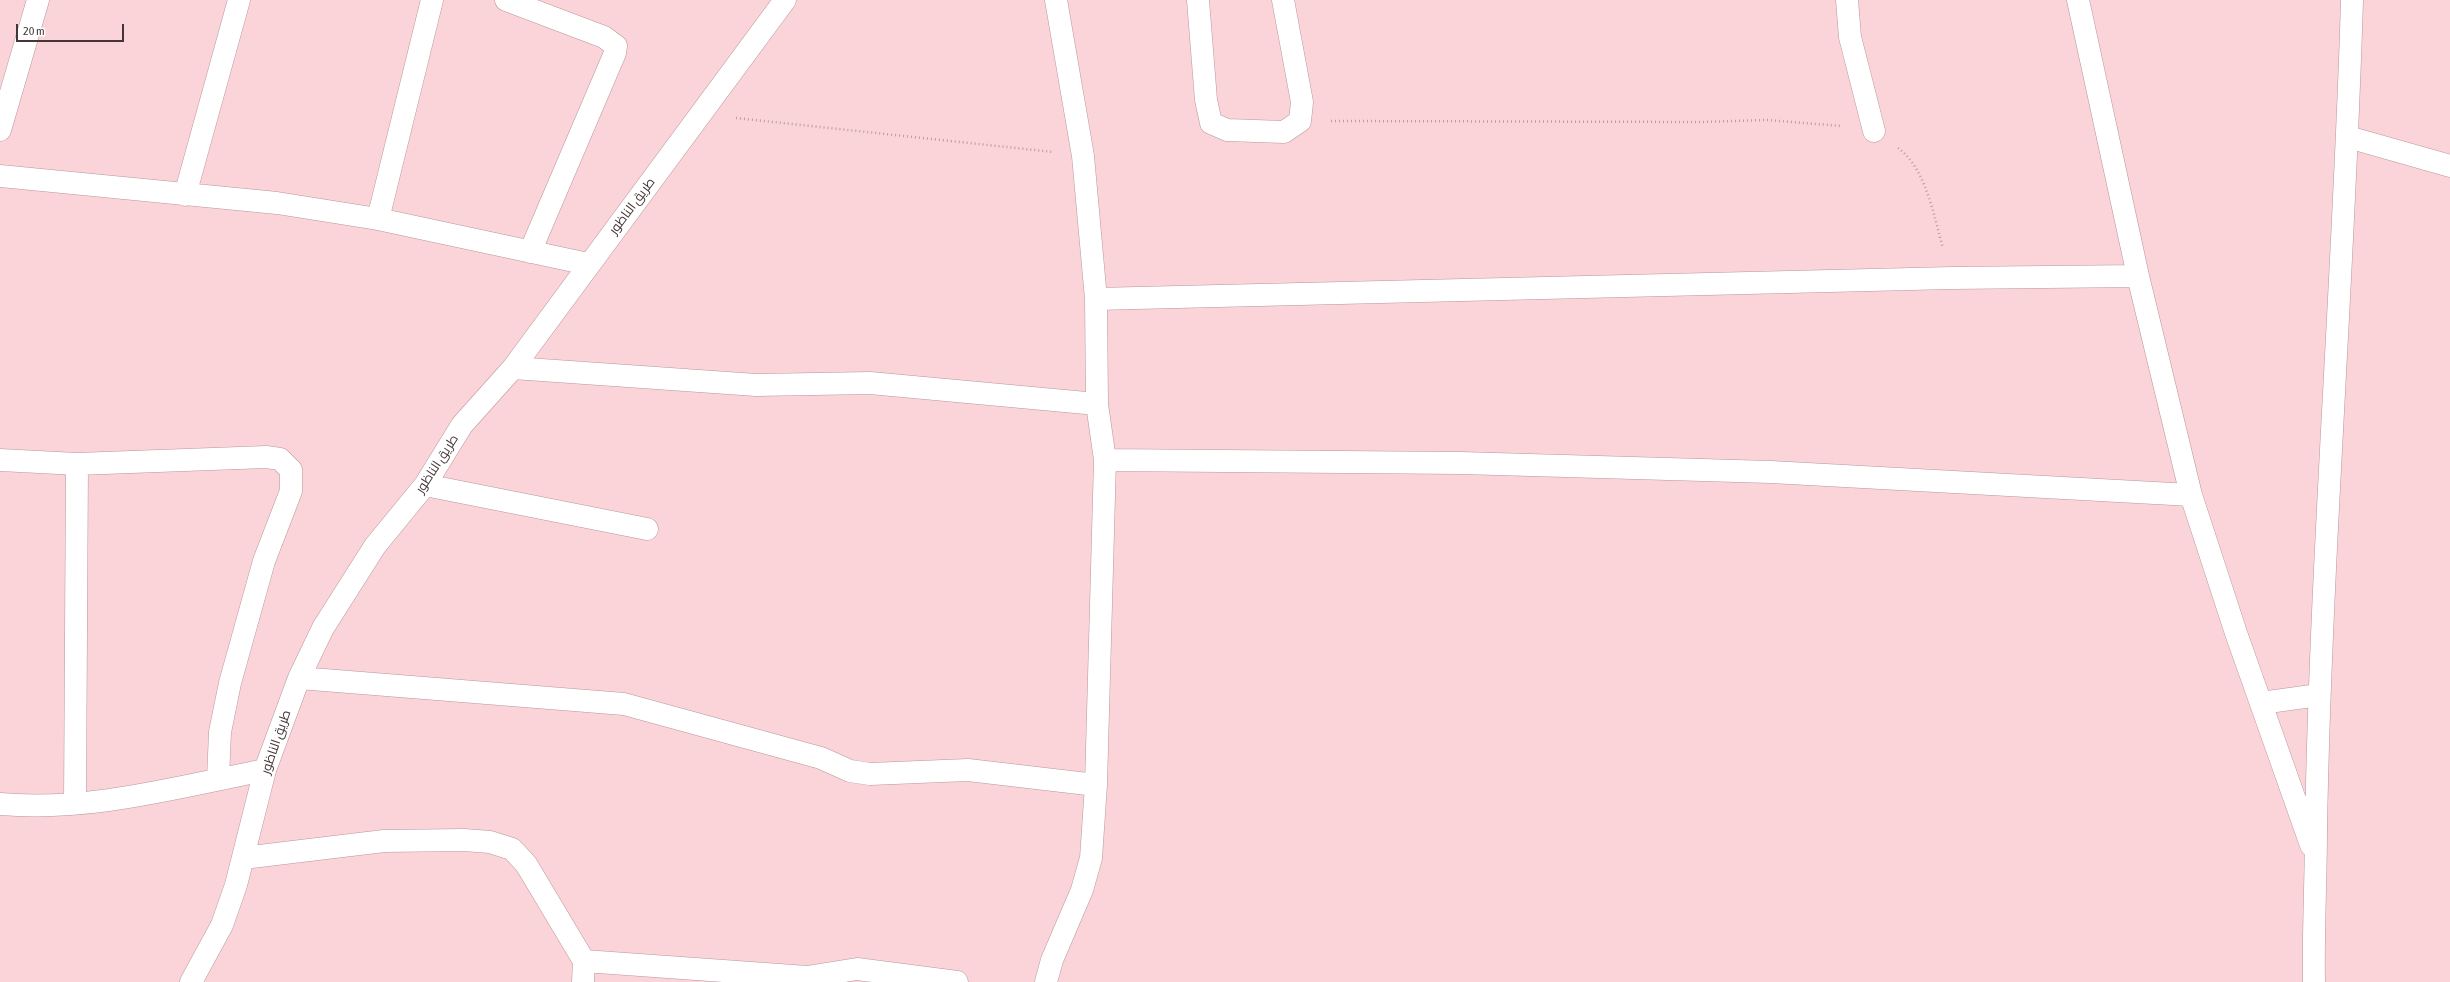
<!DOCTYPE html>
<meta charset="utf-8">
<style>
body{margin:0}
#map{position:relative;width:2450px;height:982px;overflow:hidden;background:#fad4d8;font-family:"Asap Condensed",sans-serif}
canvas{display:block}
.scale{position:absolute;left:16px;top:24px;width:108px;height:18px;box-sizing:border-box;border:2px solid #443637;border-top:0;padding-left:5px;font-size:12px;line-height:14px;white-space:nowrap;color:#443637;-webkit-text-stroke:3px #fff;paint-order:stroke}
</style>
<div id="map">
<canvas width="2450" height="982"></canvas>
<div class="scale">20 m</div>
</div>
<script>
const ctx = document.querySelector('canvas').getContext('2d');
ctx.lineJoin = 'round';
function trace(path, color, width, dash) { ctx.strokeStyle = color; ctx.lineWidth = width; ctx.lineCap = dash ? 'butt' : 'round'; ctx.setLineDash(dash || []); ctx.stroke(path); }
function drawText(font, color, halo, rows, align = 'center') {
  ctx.font = font + ' "Asap Condensed",Cairo,sans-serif'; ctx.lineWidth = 4; ctx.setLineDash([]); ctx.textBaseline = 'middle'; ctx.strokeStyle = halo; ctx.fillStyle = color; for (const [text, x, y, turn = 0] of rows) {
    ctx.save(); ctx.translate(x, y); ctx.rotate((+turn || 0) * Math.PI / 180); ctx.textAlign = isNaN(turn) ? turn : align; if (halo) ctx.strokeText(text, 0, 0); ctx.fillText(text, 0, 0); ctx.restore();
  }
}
const minor = new Path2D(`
 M506,0L604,37L616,46L615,53L530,252
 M1198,0L1206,100L1211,123L1227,130L1284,132L1300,121L1302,102L1283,0
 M1847,0L1850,37L1874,131
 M2078,0L2138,276L2191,495L2236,633L2311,845
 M0,130L38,0
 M2348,137L2450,166
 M0,176L277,203L378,219L588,264
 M185,195L239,0
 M378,219L432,0
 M1096,299L1952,278L2138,276
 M513,368L756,385L870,383L1097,404
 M0,460L77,464L75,803
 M1105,460L1461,463L1771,472L2191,495
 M77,464L266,457L280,459L291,470V491L264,561L230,683L220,732L218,779
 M425,485L647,529
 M299,678L624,704L821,758L850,771L870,774L968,770L1096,785
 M2261,703L2319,695
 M0,804C89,812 178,787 265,770
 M243,858L384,841L464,840L490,842L512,849L526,864L584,961L583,982
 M584,961L807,977L857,969L957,982
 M191,982L222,925L236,885L265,770L299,678L323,628L375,546L425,485L462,425L513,368L785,0
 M1046,982L1052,960L1082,890L1091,858L1096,785L1105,460L1097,404L1096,299L1083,156L1056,0
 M2314,982C2313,931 2316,880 2316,829C2321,552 2344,276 2352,0`);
trace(minor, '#b9969a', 23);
trace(new Path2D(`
 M736,118L1053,152
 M1331,121L1702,122L1767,120L1841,126
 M1898,148C1926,168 1934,217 1943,248`), '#b89b9d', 2.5, [1, 3]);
trace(minor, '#fff', 22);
drawText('13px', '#443637', '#fff', [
 ["طريق الناظور",632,206,-53],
 ["طريق الناظور",437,464,-57],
 ["طريق الناظور",276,742,-71]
]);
</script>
